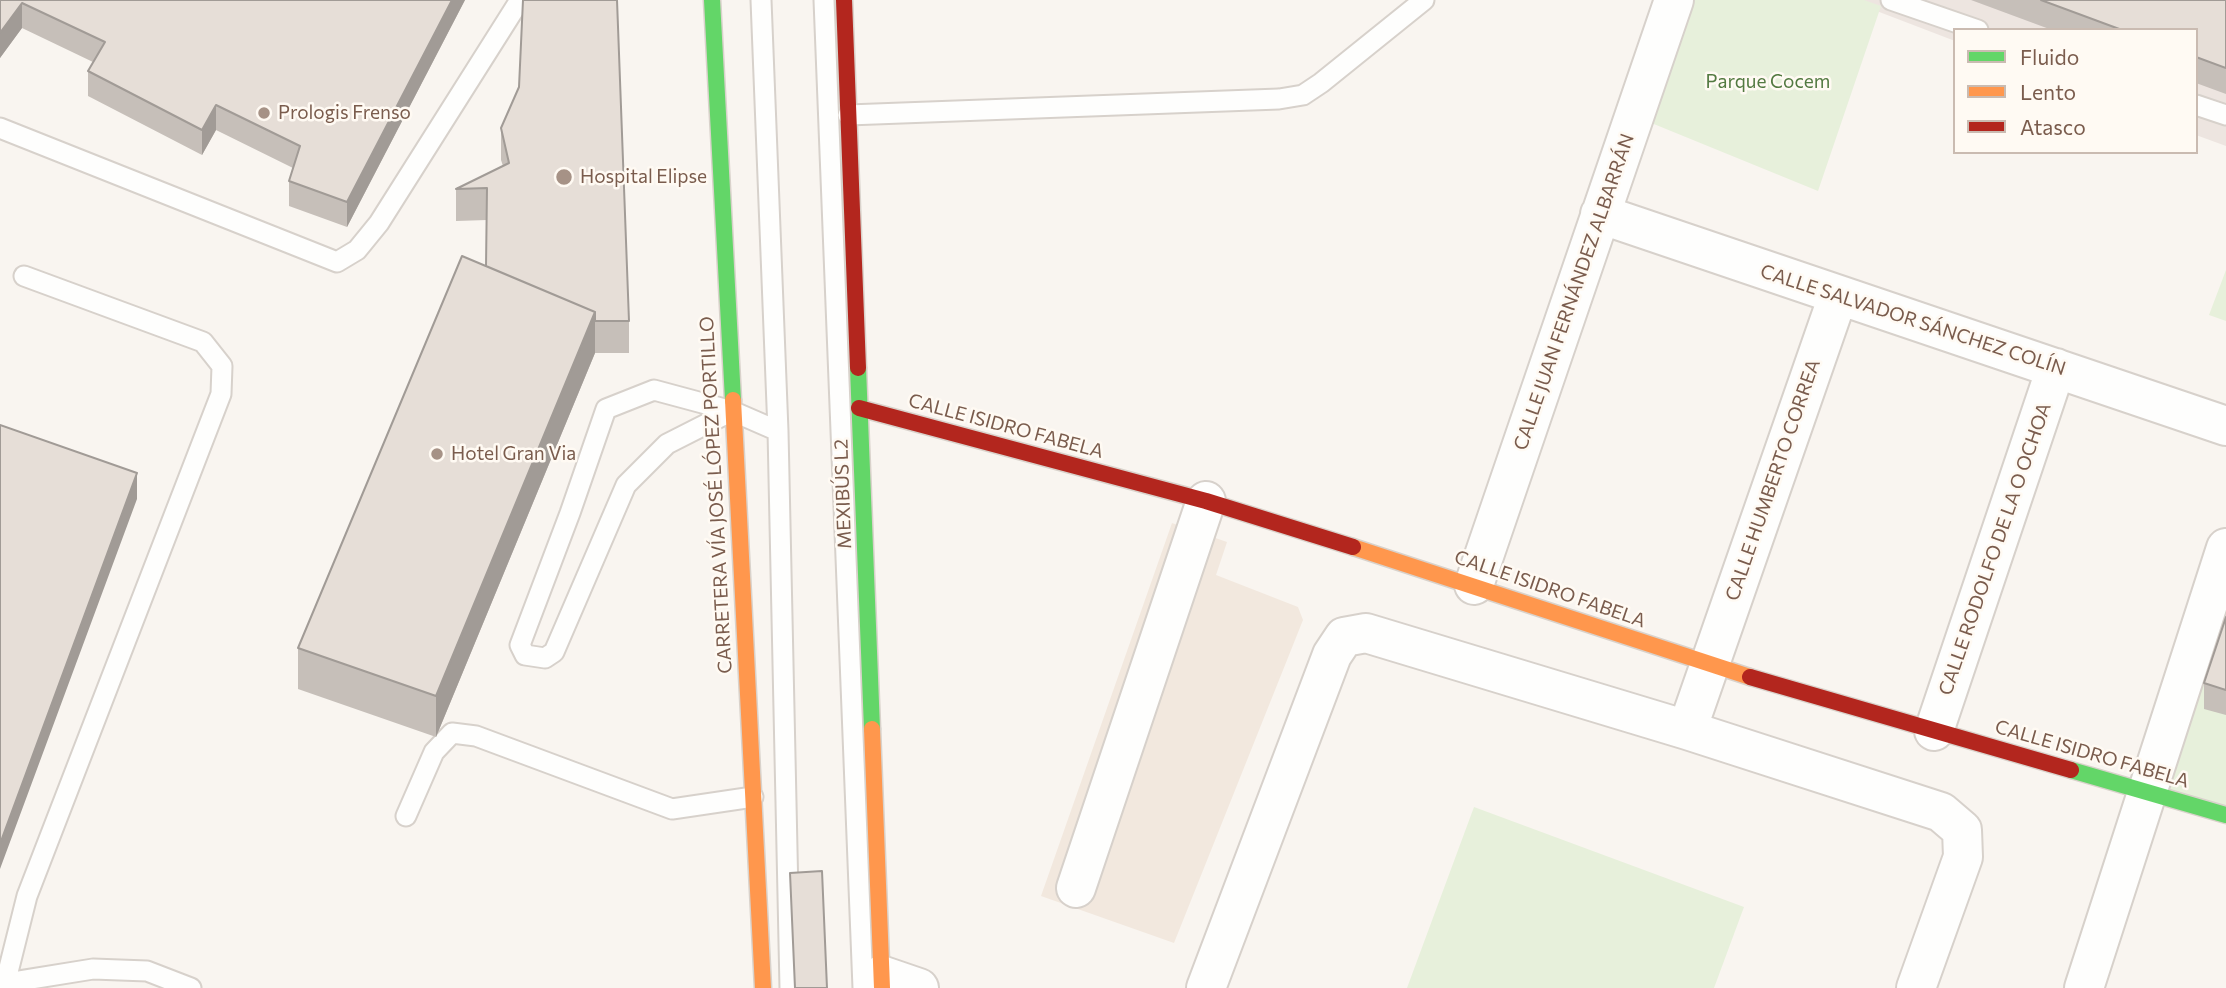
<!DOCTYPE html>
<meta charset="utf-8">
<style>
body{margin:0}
#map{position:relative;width:2226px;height:988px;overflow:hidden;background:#f9f5f0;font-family:Commissioner,sans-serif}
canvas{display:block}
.legend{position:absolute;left:1953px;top:28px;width:245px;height:126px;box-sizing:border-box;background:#fffaf3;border:2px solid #cabbb1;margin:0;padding:9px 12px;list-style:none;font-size:21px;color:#7a5c4d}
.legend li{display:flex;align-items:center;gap:14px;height:35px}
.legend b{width:35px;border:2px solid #cabbb1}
</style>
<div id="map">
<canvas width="2226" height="988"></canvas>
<ul class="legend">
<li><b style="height:9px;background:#63d668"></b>Fluido</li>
<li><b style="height:9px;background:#ff974d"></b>Lento</li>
<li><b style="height:9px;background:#b3261e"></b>Atasco</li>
</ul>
</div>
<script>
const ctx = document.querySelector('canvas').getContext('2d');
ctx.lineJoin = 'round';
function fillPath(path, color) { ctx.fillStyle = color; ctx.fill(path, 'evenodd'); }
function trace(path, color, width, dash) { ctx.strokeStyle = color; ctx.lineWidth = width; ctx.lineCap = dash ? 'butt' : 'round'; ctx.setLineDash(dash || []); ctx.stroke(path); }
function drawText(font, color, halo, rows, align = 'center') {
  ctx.font = font + ' Commissioner,sans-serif'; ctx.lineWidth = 5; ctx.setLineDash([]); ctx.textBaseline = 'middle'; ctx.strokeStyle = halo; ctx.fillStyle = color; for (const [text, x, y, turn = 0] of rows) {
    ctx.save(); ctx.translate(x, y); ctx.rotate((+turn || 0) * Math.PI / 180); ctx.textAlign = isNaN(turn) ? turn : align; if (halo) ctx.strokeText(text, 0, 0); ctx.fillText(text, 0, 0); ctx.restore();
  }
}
fillPath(new Path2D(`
 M1172,523L1227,542L1216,575L1298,607L1303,620L1174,943L1041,896Z`), '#f2e8de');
fillPath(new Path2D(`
 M1848,0H2226V146L2196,135V30H1955V41Z`), '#ede5e0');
fillPath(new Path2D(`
 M1688,0H1864L1881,6L1818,191L1644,120Z
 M2226,270V321L2209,315Z
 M2226,551V822L2136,794Z
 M1474,807L1744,907L1714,988H1407Z`), '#e7f0db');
const lane = new Path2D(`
 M761,0L778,431L790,988
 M824,0L863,988
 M1891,0L1978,30
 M2196,105L2226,115
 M848,115L1279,99L1303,95L1321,83L1424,0
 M0,128L337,262L357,250L379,223L520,0
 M732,411L667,444L626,485L554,652L545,658L525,655L520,645L570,513L606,409L654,390L732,411L778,431
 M406,816L434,752L452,733L476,736L672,809L753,797
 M0,984L93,969L147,971L191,988
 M5,984L27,896L221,394L222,366L203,342L24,276`);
const street = new Path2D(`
 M1600,214L2226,426
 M1474,585L1674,0
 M1687,730L1838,296
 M1934,731L2056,368
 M1076,888L1206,501
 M881,975L919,988
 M1206,988L1332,655L1344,637L1366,633L1687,730L1941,812L1962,830L1963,857L1916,988
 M2084,988L2226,548`);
const fast = new Path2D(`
 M712,0L733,400
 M858,368L872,729
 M2071,770L2226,815`);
const slow = new Path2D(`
 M733,400L763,988
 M1353,547L1750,677
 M872,729L882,988`);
const jam = new Path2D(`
 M844,0L858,368
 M859,408L1206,501L1353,547
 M1750,677L2071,770`);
trace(lane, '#d7d1cb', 23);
trace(street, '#d7d1cb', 42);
trace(fast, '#d9d2cb', 19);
trace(slow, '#d9d2cb', 19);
trace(jam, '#d9d2cb', 19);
trace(lane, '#fefefd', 19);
trace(street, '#fefefd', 38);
trace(fast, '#63d668', 16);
trace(slow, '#ff974d', 16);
trace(jam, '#b3261e', 16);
fillPath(new Path2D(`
 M0,0H465L347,227L289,206V181L293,168L216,130L202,155L88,96V71L93,62L22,28L0,58Z
 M1971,0H2226V94L2196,83V30H2052Z
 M501,128L629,321V353H595L436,737L298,689V648L486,266L487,220L456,221V189L503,166L501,160Z
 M2226,617V715L2204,709V683Z`), '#c6bfb9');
fillPath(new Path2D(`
 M452,0H465L347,227V202Z
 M22,3V28L0,58V33Z
 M216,105V130L202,155V130Z
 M595,312V353L436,737V696Z
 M137,473V499L0,869V844Z`), '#a19b96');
const building = new Path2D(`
 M0,0H452L347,202L289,181L300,146L216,105L202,130L88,71L105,42L22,3L0,33Z
 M523,0H617L629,321H595V312L486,266L487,188L456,189L509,163L501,128L519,87Z
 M2041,0H2226V68L2196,57V30H2122Z
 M462,256L595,312L436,696L298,648Z
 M0,425L137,473L0,844Z
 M2226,617V690L2204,683Z
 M822,871L827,988H795L790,873Z`);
fillPath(building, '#e6ded7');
trace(building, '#a19b96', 2);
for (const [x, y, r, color] of [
 [264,113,7,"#a69286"],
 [564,177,9,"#a69286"],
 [437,454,7,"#a69286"]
]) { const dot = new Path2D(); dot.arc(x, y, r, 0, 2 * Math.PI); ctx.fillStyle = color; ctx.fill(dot); trace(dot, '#fffaf3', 2.5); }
drawText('19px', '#537a41', '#fffaf3', [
 ["Parque Cocem",1768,82]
]);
drawText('19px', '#7a5c4d', '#fffaf3', [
 ["Prologis Frenso",278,113],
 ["Hospital Elipse",580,177],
 ["Hotel Gran Via",451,454]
], 'left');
drawText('19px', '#7a5c4d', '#fffaf3', [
 ["CALLE JUAN FERNÁNDEZ ALBARRÁN",1574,292,-71],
 ["CALLE SALVADOR SÁNCHEZ COLÍN",1913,320,18],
 ["CALLE ISIDRO FABELA",1006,426,15],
 ["CALLE HUMBERTO CORREA",1773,480,-71],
 ["MEXIBÚS L2",843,494,-92],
 ["CARRETERA VÍA JOSÉ LÓPEZ PORTILLO",716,495,-93],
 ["CALLE RODOLFO DE LA O OCHOA",1995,549,-71],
 ["CALLE ISIDRO FABELA",1550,589,19],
 ["CALLE ISIDRO FABELA",2092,754,16]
]);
</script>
